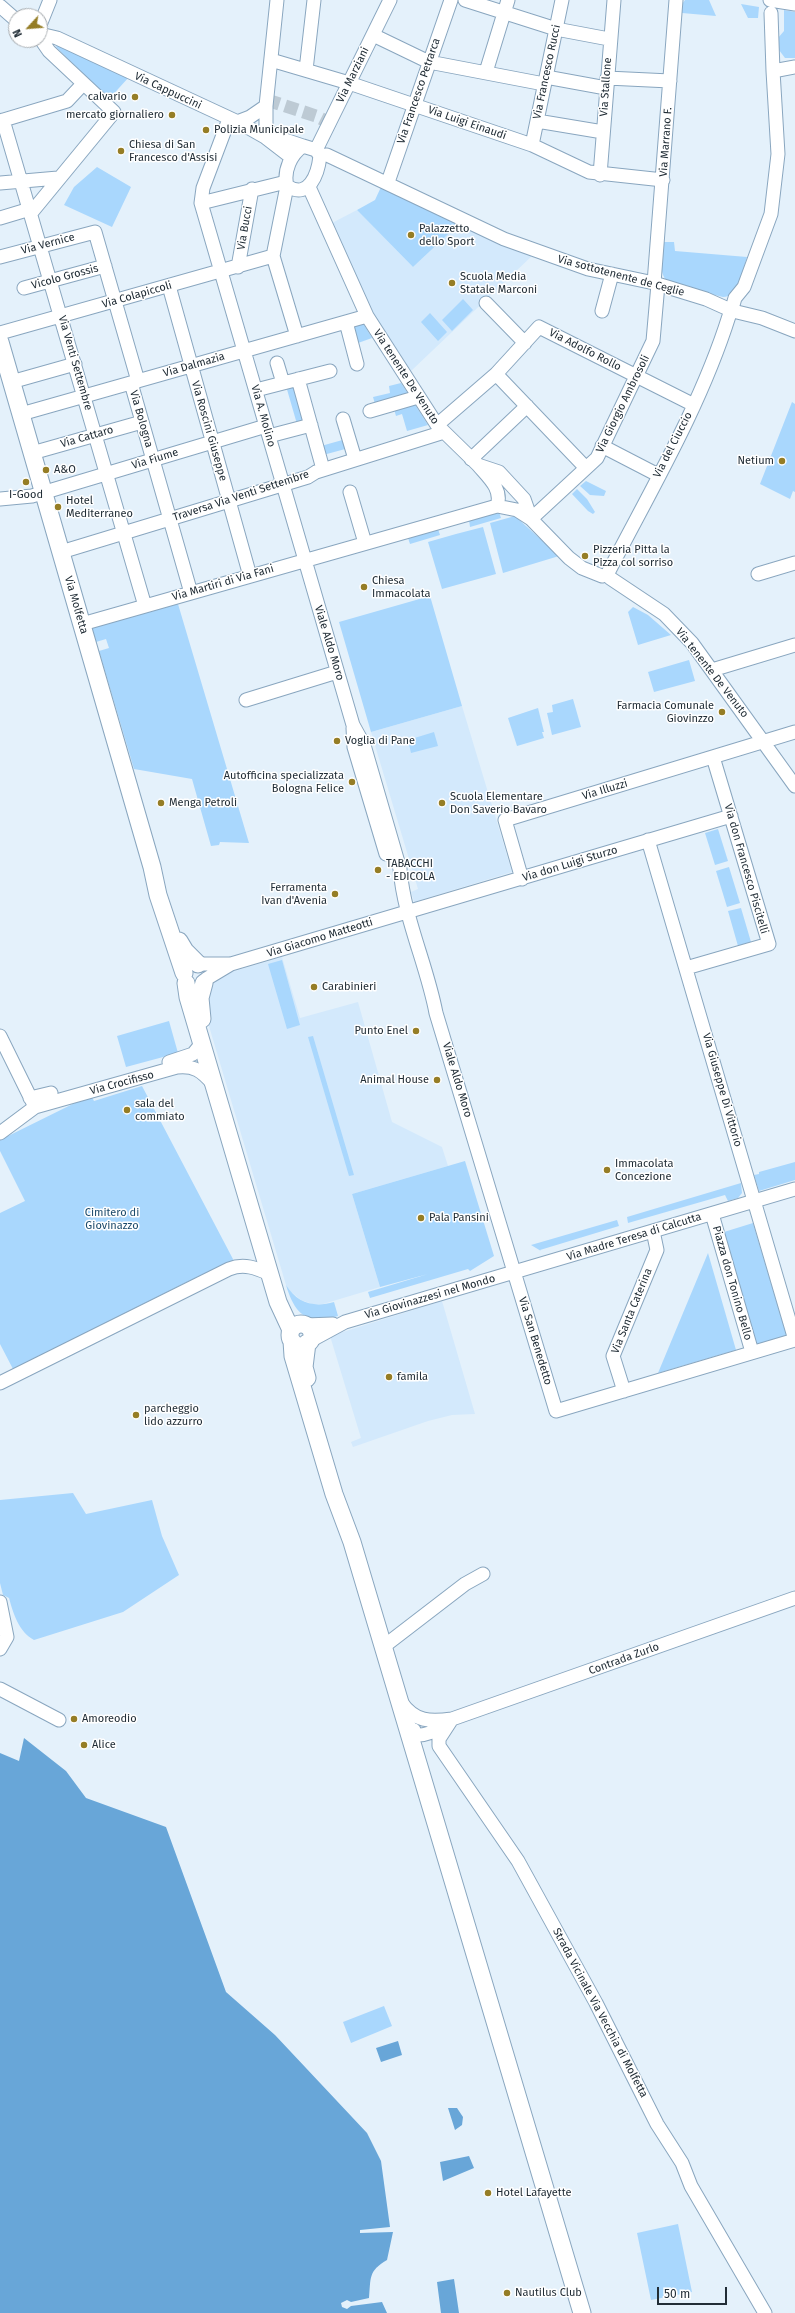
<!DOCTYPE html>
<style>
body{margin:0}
#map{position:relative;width:795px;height:2313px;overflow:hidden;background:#e4f1fb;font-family:"Fira Sans",sans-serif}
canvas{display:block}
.north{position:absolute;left:8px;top:8px;width:40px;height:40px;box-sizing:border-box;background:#fff;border:1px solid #a6abaf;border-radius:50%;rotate:244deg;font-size:11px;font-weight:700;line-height:16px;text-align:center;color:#212d36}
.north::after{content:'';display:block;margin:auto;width:14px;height:18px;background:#957d25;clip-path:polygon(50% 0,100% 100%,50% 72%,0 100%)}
.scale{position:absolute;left:657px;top:2287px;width:70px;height:18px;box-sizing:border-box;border:2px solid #212d36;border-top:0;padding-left:5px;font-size:12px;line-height:14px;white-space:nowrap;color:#212d36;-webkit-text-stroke:3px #fff;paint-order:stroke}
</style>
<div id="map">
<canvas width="795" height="2313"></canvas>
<div class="north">N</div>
<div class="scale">50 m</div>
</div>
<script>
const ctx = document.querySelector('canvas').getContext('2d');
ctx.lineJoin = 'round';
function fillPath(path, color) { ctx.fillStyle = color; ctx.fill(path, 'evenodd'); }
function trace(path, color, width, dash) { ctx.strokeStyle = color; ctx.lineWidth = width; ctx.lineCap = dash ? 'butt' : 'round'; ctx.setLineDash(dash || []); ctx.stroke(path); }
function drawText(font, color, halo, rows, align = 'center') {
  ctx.font = font + ' "Fira Sans",sans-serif'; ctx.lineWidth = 3; ctx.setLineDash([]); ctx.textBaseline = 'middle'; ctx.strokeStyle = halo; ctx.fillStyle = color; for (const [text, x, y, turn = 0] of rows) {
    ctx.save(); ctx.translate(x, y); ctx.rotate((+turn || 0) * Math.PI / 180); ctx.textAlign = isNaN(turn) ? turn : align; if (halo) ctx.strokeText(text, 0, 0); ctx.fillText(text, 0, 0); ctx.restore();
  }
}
fillPath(new Path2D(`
 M357,210L413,267L460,223L534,254L411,371L372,311L332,223Z
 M462,706L512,872L414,902L411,892L418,889L371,732Z
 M282,957L300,1018L358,1002L392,1122L442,1147L448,1166L352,1194L380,1287L323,1304H312L301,1300L290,1291L286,1285L206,1016V1007L210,988L219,978L228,973Z
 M442,1301L475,1414L452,1415L428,1421L353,1447L351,1442L361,1438L330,1336Z`), '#d3e9fc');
fillPath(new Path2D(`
 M685,0H709L716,16L682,13V4Z
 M741,4L759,7L758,18H748Z
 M784,10L795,12V58H785L779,50L778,38L784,31Z
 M59,43L129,77L109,99L56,47Z
 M97,167L131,187L112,227L64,205L74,187Z
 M381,187L460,223L413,267L357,210L375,200Z
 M664,242H674L675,251L747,257C743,269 739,297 723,297L670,284C657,274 662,257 664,242Z
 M463,299L473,310L452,331L442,320Z
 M430,313L447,332L438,341L421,322Z
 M363,323L372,338L358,343L352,326Z
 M294,383L306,421L297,424L286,386Z
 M401,383L409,395L375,404L373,397L390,393L389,386Z
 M792,402L795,404V492L793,491L790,499L760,484Z
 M414,403L428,425L407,431L402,414L396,416L394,409Z
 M346,439L349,448L323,455L321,446Z
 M586,481L606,491L604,496L590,495L580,486Z
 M577,489L587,499L595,512L593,514L588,511L572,494Z
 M499,512L501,518L470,527L469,520Z
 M515,516L559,556L503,573L490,523Z
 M483,527L496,574L442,589L428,542L456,534L459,543L456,534Z
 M438,529L440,535L410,544L408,538Z
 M430,596L462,706L371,732L339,622Z
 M178,604L249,843L220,842L219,845L211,846L192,779L134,769L99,651L109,648L106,639L96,642L92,628Z
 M633,607L648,615L671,635L638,645L628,612Z
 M689,660L695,681L654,692L648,672Z
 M573,699L581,727L552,735L547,713L553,712L552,705Z
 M538,708L544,732H542L544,738L517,746L508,718Z
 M434,732L438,746L411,753L408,740Z
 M718,829L728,861L715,865L705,833Z
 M729,867L740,903L727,907L716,871Z
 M741,908L751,942L738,946L728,911Z
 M282,960L300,1025L287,1029L268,964Z
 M169,1021L178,1053L126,1067L117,1036Z
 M313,1036L354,1175L349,1176L308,1037Z
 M142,1086L234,1261L187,1282L13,1369L0,1344V1213L25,1201L0,1151V1140L91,1095L94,1101Z
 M465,1161L494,1256L470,1271L468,1269L370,1298L368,1292L428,1274L380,1287L352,1194Z
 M795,1162V1180L759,1191L754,1175L759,1174V1172Z
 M741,1183L742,1193L738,1198L728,1201L725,1195L628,1223L627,1217Z
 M617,1220L619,1226L540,1250L541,1251L531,1245Z
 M753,1223L787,1337L756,1346L724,1232Z
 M708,1253L736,1350L658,1373Z
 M286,1285C297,1303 314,1308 334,1302L338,1316C307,1325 295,1315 286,1285Z
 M73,1493L86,1514L152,1500L162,1536L179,1575L123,1612L34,1640C19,1632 13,1613 9,1598L3,1595L0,1583V1500Z
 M384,2006L392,2026L351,2043L343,2022Z
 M678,2224L692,2292L651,2300L637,2233Z`), '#a9d7fd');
fillPath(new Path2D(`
 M24,1738L66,1771L86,1798L166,1827L226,1992L275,2035L367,2133L381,2161L390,2227L360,2230V2233L393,2232L387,2260C368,2271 371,2278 369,2298L351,2302L347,2300L341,2303L342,2307L347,2309L351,2306L382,2302L387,2313H0V1753L19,1761Z
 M398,2041L402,2055L381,2062L376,2048Z
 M448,2108H457L463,2117L462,2125L455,2130Z
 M469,2156L474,2168L443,2181L440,2162Z
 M454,2279L459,2313H441L437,2282Z`), '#68a6d8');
trace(new Path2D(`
 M267,100L316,116L330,123`), '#bdcad4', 13, [13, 6]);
const minor = new Path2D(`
 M277,0L266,106V128L276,137L303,146
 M465,0L556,29L609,39
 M770,0L795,4
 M0,6L16,20
 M771,13L773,71
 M40,25L50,0
 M40,34L57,38L242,124L265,137L291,157
 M373,35L429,62L544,84
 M271,60L349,83L532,145L589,172L663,180
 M306,70L314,0
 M486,72L508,0
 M546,77L606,88
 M607,78L670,81
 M229,119L203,188L201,203L353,725L364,745L400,869C404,918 427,965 436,1013L556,1411L795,1340
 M3,120L145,606
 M0,121L67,101L83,84
 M537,121L603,132
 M237,122L250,117L266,106
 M532,145L562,0
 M316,150L390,0
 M320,156L327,155L504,239L588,269L654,283L706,299L726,308
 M600,175L614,0
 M388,182L451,0
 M0,183L58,178
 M287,186C309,200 318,174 320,156L316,150L303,146C291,154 283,171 287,186L273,256L297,336
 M309,187L367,316L437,425L478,465L499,472L524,499L531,519L569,558L582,568L602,576
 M201,203L286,182
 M31,213L114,112L49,51L40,38
 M0,218L30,209
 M0,257L95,232L138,381
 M238,267L252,189
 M654,283L676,0
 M169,286L250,576
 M24,288L105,266
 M486,303L525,343
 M733,305L735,298L744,287L771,214L778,154L773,71L795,67
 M602,311L612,274
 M737,312L762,318L795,331
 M346,322L357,364
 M0,333L273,256
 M277,363L283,383
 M496,374L586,468
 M298,379L323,469
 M11,382L75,364
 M131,383L191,593
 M256,390L330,371
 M370,411L418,397
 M21,414L367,316
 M343,419L355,459
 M437,425L496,374L539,327L694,405
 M269,436L311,425
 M602,446L658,475
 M32,453L142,422
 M471,459L527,406
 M478,465C488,477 503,489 497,506
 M350,492L365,543
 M0,499L32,496L266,426
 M531,519L597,458L653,341L658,284
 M61,552L308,477L316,472L444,432
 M609,571C652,488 701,405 729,316
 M758,574L795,563
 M610,578L664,614L692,643L795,786
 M82,624L497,506L517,510L531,519
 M712,670L795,645
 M246,700L337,672
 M353,728L354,747L386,854
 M648,840L795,1340
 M522,879L505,820L795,732
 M198,964H229
 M686,968L769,944L713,757
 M206,979L231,964L731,816
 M0,1036L34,1105
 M169,1062L193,1054L202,1043
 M30,1098L51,1093
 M0,1133L35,1107L177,1067C194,1065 202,1071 213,1084
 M712,1214L752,1352
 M305,1325L333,1324
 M310,1341L345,1322L795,1189
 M0,1383L229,1269C244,1263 256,1268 270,1274
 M624,1391L613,1356L657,1250L653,1231
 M0,1602L7,1637L0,1649
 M383,1647L465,1584L483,1574
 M0,1689L59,1720
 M401,1702C415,1722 430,1722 452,1719L795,1598
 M452,1719L439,1739V1746L518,1861L596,2003L657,2124L682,2163L691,2186L765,2313
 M414,1730L409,1734C424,1738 435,1731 447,1723`);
const major = new Path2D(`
 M0,342L152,867L158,895L184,973
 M179,941L185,951L198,964
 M186,983L188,997L278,1302L291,1330
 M202,1019L200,998L204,983
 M290 1335a11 11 0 1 1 22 0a11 11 0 1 1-22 0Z
 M292,1341L293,1356L334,1494L352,1542L582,2313
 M307,1343L304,1367L307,1378`);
trace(minor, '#89a6bf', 15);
trace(major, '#89a6bf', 19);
trace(minor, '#fff', 13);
trace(major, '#fff', 17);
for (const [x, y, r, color] of [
 [135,97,4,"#957d25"],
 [172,115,4,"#957d25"],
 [206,130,4,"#957d25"],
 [121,151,4,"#957d25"],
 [411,235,4,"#957d25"],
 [452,283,4,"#957d25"],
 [782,461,4,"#957d25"],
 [46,470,4,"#957d25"],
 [26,482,4,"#957d25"],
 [58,507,4,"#957d25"],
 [585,556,4,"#957d25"],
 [364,587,4,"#957d25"],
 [722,712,4,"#957d25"],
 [337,741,4,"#957d25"],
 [352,782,4,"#957d25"],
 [161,803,4,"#957d25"],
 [442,803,4,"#957d25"],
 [378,870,4,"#957d25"],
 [335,894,4,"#957d25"],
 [314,987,4,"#957d25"],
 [416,1031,4,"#957d25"],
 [437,1080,4,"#957d25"],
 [127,1110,4,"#957d25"],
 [607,1170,4,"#957d25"],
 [421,1218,4,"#957d25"],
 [389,1377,4,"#957d25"],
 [136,1415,4,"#957d25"],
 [74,1719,4,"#957d25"],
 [84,1745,4,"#957d25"],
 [488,2193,4,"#957d25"],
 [507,2293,4,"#957d25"]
]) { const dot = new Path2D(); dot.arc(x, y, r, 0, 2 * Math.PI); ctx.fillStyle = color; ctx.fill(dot); trace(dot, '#fff', 1.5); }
drawText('11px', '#212d36', '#fff', [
 ["Via Francesco Rucci",547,72,-78],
 ["Via Marziani",353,75,-64],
 ["Via Stallone",606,87,-86],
 ["Via Cappuccini",168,91,25],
 ["Via Francesco Petrarca",419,91,-71],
 ["Via Luigi Einaudi",467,123,19],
 ["Via Marrano F.",666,142,-86],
 ["Via Bucci",245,228,-80],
 ["Via Vernice",48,244,-15],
 ["Via sottotenente de Ceglie",621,276,15],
 ["Vicolo Grossis",65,277,-15],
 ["Via Colapiccoli",137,295,-16],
 ["Via Adolfo Rollo",585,350,27],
 ["Via Venti Settembre",75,363,74],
 ["Via Dalmazia",194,365,-16],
 ["Via tenente De Venuto",406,377,57],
 ["Via Giorgio Ambrosoli",623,404,-64],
 ["Via A. Molino",263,416,74],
 ["Via Bologna",141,419,74],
 ["Via Roscini Giuseppe",209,431,74],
 ["Via Cattaro",87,437,-16],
 ["Via del Ciuccio",673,445,-63],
 ["Via Fiume",155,459,-17],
 ["Traversa Via Venti Settembre",241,496,-18],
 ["Via Martiri di Via Fani",223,583,-16],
 ["Via Molfetta",76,605,74],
 ["Viale Aldo Moro",329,643,73],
 ["Via tenente De Venuto",712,673,52],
 ["Via Illuzzi",605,790,-17],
 ["Via don Luigi Sturzo",570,864,-17],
 ["Via don Francesco Piscitelli",746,869,74],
 ["Via Giacomo Matteotti",320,938,-17],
 ["Viale Aldo Moro",457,1080,73],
 ["Via Crocifisso",122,1083,-15],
 ["Via Giuseppe Di Vittorio",722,1090,74],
 ["Via Madre Teresa di Calcutta",634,1237,-17],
 ["Piazza don Tonino Bello",732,1283,74],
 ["Via Giovinazzesi nel Mondo",430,1297,-16],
 ["Via Santa Caterina",632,1311,-68],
 ["Via San Benedetto",535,1341,73],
 ["Contrada Zurlo",624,1659,-20],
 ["Strada Vicinale Via Vecchia di Molfetta",600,2013,62]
]);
drawText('11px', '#212d36', '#fff', [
 ["calvario",127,97,"right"],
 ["mercato giornaliero",164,115,"right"],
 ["Polizia Municipale",214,130],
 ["Chiesa di San",129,145],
 ["Francesco d'Assisi",129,158],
 ["Palazzetto",419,229],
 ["dello Sport",419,242],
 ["Scuola Media",460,277],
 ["Statale Marconi",460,290],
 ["Netium",774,461,"right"],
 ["A&O",54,470],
 ["I-Good",26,495,"center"],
 ["Hotel",66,501],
 ["Mediterraneo",66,514],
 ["Pizzeria Pitta la",593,550],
 ["Pizza col sorriso",593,563],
 ["Chiesa",372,581],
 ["Immacolata",372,594],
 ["Farmacia Comunale",714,706,"right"],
 ["Giovinzzo",714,719,"right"],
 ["Voglia di Pane",345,741],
 ["Autofficina specializzata",344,776,"right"],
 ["Bologna Felice",344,789,"right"],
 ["Scuola Elementare",450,797],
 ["Don Saverio Bavaro",450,810],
 ["Menga Petroli",169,803],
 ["TABACCHI",386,864],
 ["- EDICOLA",386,877],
 ["Ferramenta",327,888,"right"],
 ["Ivan d'Avenia",327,901,"right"],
 ["Carabinieri",322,987],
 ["Punto Enel",408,1031,"right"],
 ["Animal House",429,1080,"right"],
 ["sala del",135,1104],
 ["commiato",135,1117],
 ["Immacolata",615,1164],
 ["Concezione",615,1177],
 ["Pala Pansini",429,1218],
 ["famila",397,1377],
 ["parcheggio",144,1409],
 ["lido azzurro",144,1422],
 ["Amoreodio",82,1719],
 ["Alice",92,1745],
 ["Hotel Lafayette",496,2193],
 ["Nautilus Club",515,2293]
], 'left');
drawText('11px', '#1b4a6b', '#fff', [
 ["Cimitero di",112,1213],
 ["Giovinazzo",112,1226]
]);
</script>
